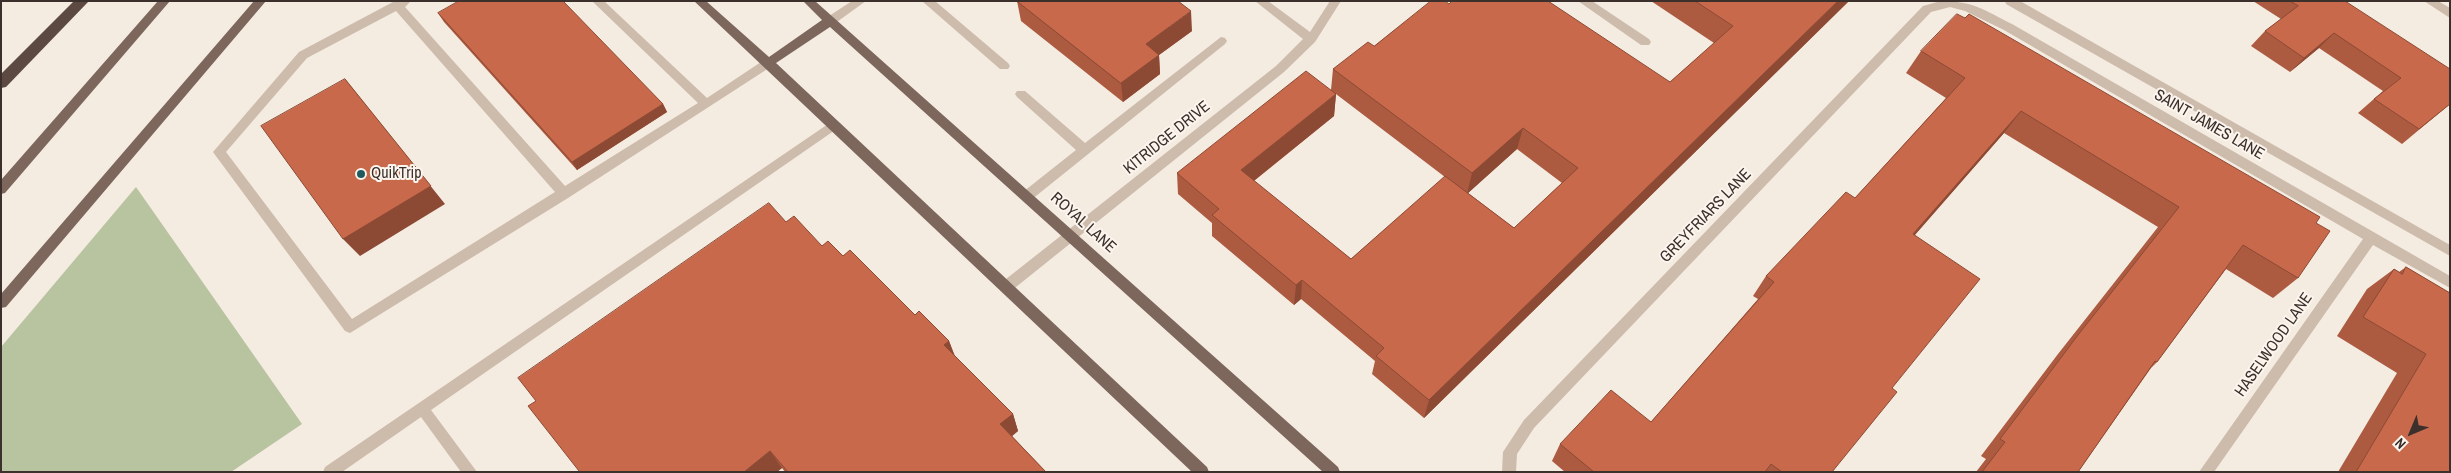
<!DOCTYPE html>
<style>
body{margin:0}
#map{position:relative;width:2451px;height:473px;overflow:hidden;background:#f4ebe1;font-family:"Archivo Narrow",sans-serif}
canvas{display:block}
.frame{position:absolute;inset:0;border:2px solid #3b302b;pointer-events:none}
.north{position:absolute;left:2386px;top:408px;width:50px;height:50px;-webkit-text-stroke:4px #fbf5ee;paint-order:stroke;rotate:225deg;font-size:14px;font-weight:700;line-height:20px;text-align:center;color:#3b302b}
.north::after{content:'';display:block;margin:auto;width:18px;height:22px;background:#3b302b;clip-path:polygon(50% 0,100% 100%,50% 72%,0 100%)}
</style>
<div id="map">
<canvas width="2451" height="473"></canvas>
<div class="frame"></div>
<div class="north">N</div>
</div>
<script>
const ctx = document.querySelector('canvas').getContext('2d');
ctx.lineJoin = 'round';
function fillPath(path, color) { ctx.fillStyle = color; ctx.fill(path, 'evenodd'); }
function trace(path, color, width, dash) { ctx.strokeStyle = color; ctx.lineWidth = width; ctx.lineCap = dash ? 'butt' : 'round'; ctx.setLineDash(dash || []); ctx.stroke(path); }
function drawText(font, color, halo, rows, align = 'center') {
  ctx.font = font + ' "Archivo Narrow",sans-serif'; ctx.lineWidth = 4; ctx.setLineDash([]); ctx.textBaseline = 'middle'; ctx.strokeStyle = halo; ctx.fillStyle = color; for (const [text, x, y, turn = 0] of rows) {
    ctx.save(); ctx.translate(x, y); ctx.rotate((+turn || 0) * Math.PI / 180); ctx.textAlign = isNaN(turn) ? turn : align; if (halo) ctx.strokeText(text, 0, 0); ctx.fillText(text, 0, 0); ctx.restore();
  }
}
fillPath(new Path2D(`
 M136,187L302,424L231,472H1V347Z`), '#b8c4a0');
fillPath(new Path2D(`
 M411,1L405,7L565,186L698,103L592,1H604L707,98L764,60H772L774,63L772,66L568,198L350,333L345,331L213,152L299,52L393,2ZM396,11L555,192L352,319L226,152L307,58Z
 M852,1H866L834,24H826L824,21L826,18Z
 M922,1H935L1008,63L1010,66L1008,69H1000Z
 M1255,1H1268L1310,32L1330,1H1341L1315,42L1284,72L1011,291L1006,292L1001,291L1000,287L1001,283L1276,66L1303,39Z
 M1578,1H1592L1649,39L1651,42L1649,45H1641Z
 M1941,1C1973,1 1984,10 2012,24L2450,276V288L2373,245L2214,472H2199L2363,239L2004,30L1965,11L1950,7L1931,12L1534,428L1517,454L1516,472H1502L1503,452L1524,420L1923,6Z
 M2005,1H2020L2450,245V256L2006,4Z
 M2424,1H2438L2450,8V18Z
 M1221,37L1225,38L1227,41L1225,44L1031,200H1023L1021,196L1023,192L1076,150L1017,97L1015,94L1017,91H1025L1085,143Z
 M834,120L838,122L840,125L838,128L431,410L477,472H461L421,417L342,472H323L325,467Z`), '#cdbbac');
fillPath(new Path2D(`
 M158,1H170L5,193L1,194V180Z
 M254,1H266L6,307L1,308V294Z
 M694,1H706L769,57L822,20L803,1H815L1338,467L1340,472H1323L830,27L776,63L1207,467L1209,472H1192Z`), '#7d675c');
fillPath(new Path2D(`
 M74,1H89L6,87L1,88V74Z`), '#5c4a42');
fillPath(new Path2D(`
 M1017,1L1192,31L1159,55L1160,74L1123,102L1021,21Z
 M1651,1H1849L1424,418L1372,374L1375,361L1301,299L1294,305L1212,236V223L1178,194L1177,173L1331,90L1333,69L1374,46L1449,4L1670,82L1714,43ZM1336,94L1445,177L1351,259L1254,181L1334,116ZM1517,149L1562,183L1514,228L1468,193Z
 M2253,1H2345L2450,104L2402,144L2358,113L2383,91L2319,48L2290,72L2251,46L2265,31L2281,19Z
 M438,13L663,104L667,112L577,170L444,22Z
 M1921,51L2316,223L2298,278L2273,298L2226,269L2157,362L2151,368L2078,472H1976L1986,459L1981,456L2058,354L2158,227L2004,133L1915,235L1892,388L1832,472H1565L1552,461L1560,444L1651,422L1758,299L1753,296L1766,276L1855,198L1946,98L1906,73Z
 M786,222L822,246L949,341L955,356L1013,414L1018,431L1012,436L1046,472H785L782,468L777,472H578Z
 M2406,267L2450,293V472H2338L2397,373L2337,336L2367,289L2394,269L2399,272Z`), '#ac5a40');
fillPath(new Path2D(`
 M1838,1H1849L1424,418L1429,400Z
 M1191,11L1192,31L1159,55L1160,74L1123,102L1121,83L1146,44Z
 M2334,33L2319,48L2290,72L2304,58Z
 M345,79L445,204L360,256L343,239Z
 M1336,94L1334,116L1241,191V170Z
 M663,104L667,112L577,170L572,162Z
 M2021,111L2004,133L1898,254L1913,234Z
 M1523,128L1517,149L1467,194L1472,173Z
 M1302,280L1301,299L1294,305L1296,285Z
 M949,341L956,360L944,345Z
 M1013,414L1018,431L1005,442L1000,424Z
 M770,451L782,468L777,472H744Z`), '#8c4a34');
const building = new Path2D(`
 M459,1H563L663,104L572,162L438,13Z
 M1017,1H1178L1191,11L1146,44L1159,55L1121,83Z
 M1431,1H1445L1449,4L1452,1H1548L1670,82L1733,26L1695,1H1838L1429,400L1376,356L1384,348L1302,280L1296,285L1212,215L1219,209L1177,173L1306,71L1336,94L1241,170L1351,259L1445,176L1514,228L1578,168L1523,128L1472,173L1333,69L1368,42L1374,46Z
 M2290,1H2345L2450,69V104L2419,129L2374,99L2401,78L2334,33L2304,58L2265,31L2298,6Z
 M1957,14L1965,18L1969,14L2320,217L2316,223L2330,231L2298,278L2243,245L2157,362L2155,361L2078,472H1982L2005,442L2000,439L2078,335L2179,207L2021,111L1913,234L1980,279L1892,388L1897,392L1832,472H1782L1771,464L1765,472H1594L1560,444L1611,390L1651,422L1774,282L1766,276L1846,192L1855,198L1965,78L1921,51Z
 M345,79L431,186L343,239L261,126Z
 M769,203L786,222L794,216L822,246L828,241L843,256L850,250L915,315L919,311L949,341L944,345L1013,414L1000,424L1046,472H788L770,451L744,472H578L579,471L528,406L536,401L518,378Z
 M2406,267L2450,293V472H2356L2426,354L2363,317L2394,269L2402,274Z`);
fillPath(building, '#c8694b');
trace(building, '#8c4a34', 1);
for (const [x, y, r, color] of [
 [361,174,5,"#1f5a5e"]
]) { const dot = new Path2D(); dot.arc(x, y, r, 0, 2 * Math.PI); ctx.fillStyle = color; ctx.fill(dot); trace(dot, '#fbf5ee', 2); }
drawText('16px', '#3b302b', '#fbf5ee', [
 ["SAINT JAMES LANE",2209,125,30],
 ["KITRIDGE DRIVE",1167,138,-39],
 ["GREYFRIARS LANE",1706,216,-46],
 ["ROYAL LANE",1083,223,42],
 ["HASELWOOD LANE",2274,345,-55]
]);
drawText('16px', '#3b302b', '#fbf5ee', [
 ["QuikTrip",371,174]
], 'left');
</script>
